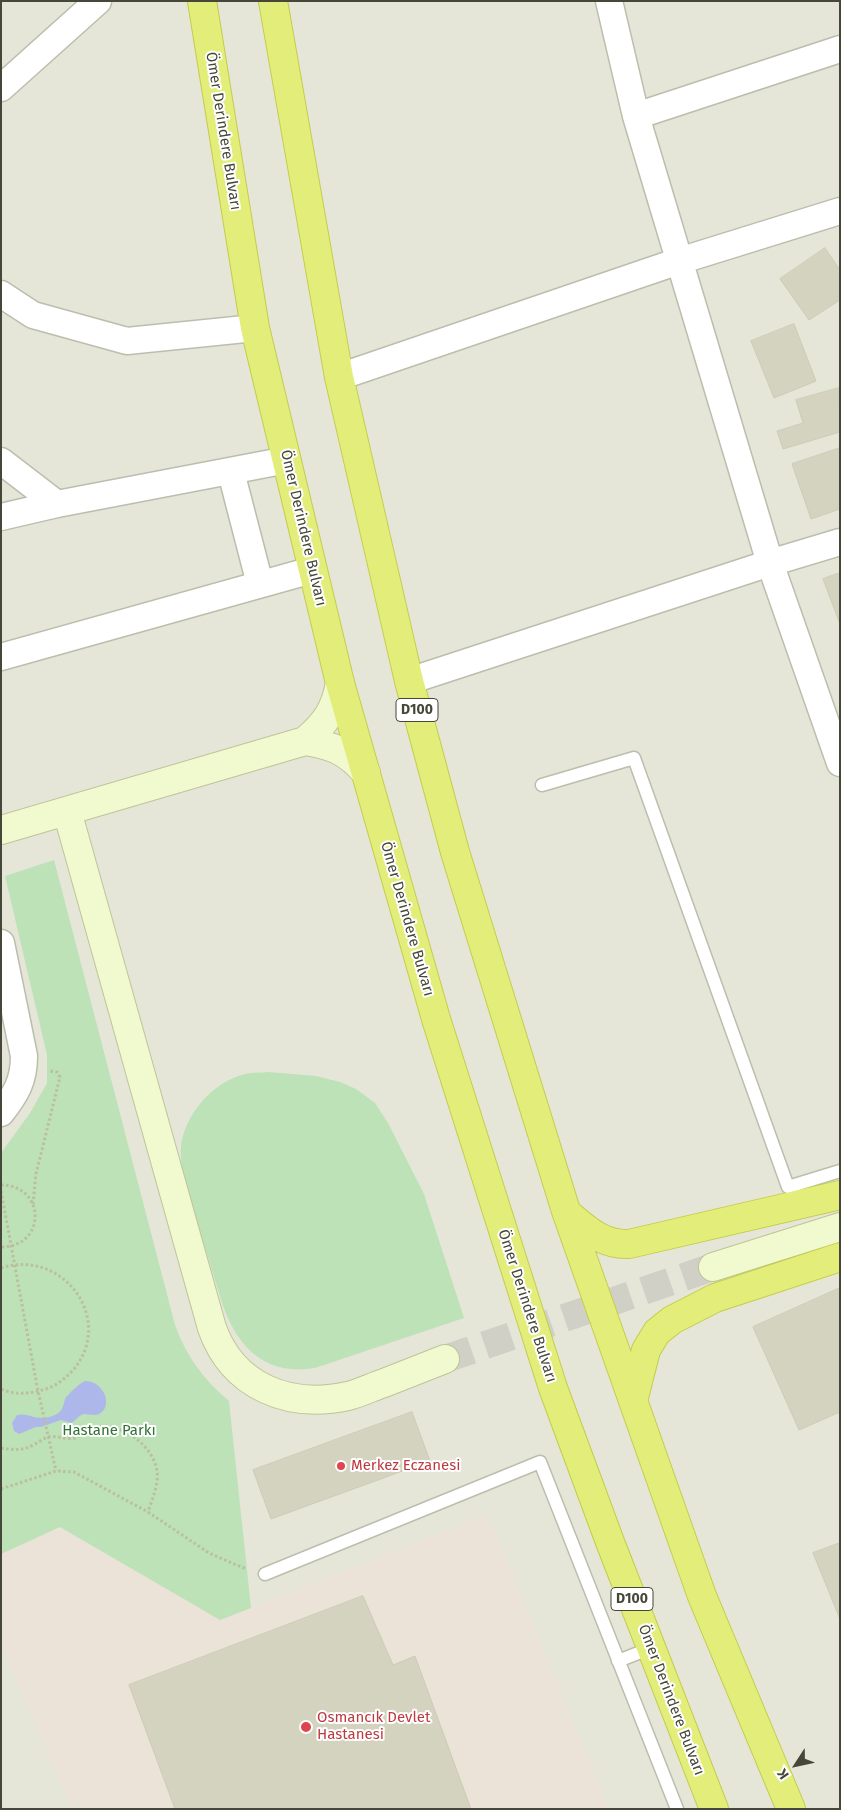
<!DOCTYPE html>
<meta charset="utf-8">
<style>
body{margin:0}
#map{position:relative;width:841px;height:1810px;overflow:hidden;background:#f2f3ea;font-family:"Fira Sans",sans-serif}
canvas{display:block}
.frame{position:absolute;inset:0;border:2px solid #464639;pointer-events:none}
.north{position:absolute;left:771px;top:1740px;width:50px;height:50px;-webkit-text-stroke:4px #fff;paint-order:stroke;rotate:235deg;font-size:14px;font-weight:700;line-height:20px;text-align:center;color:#464639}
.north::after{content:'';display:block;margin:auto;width:18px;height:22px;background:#464639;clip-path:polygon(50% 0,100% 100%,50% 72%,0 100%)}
</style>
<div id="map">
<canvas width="841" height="1810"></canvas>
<div class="frame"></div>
<div class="north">K</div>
</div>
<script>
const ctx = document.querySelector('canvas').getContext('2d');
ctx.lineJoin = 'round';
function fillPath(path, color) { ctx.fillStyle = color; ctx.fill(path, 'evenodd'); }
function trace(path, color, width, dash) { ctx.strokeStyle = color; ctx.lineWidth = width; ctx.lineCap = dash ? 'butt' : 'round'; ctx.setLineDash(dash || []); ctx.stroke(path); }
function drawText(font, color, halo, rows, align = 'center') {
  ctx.font = font + ' "Fira Sans",sans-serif'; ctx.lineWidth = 4; ctx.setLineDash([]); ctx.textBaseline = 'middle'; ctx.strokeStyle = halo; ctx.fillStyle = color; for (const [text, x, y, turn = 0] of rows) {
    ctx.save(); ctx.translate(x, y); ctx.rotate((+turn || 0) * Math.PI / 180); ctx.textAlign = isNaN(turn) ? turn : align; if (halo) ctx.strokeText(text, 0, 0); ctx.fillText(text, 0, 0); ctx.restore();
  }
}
fillPath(new Path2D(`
 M1,1H840V1809H1Z`), '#e5e6d8');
fillPath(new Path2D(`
 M488,1514L609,1809H72L1,1645V1554L60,1527L220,1620Z`), '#ebe3d8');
fillPath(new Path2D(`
 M54,860L175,1325C186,1356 204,1380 229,1401L251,1608L220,1620L60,1527L1,1554V1153L30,1113L47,1083V1055L5,876Z
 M268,1072L316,1076L340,1082L356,1089L375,1103L388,1123L424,1194L464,1318L315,1368C266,1376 239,1349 223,1306L184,1180C182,1168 180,1157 181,1145C186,1113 213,1082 245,1074C252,1072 261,1073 268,1072Z`), '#bde2b7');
fillPath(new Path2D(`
 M85,1381C92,1381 98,1384 102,1390C107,1396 109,1409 99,1414C94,1416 89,1414 84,1414C79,1415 75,1421 71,1423L61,1420L41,1427H36L19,1434L14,1431L12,1423L17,1415C30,1412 37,1423 55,1415C63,1411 63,1406 65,1399C67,1395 81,1382 85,1381Z`), '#adb7e9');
const building = new Path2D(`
 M825,248L840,270V300L809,320L780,279Z
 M794,324L816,381L774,398L751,341Z
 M839,388L840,432L783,449L777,431L803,423L796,400Z
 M840,448V509L811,519L792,464Z
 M840,573V624L823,579Z
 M840,1288V1412L799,1430L753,1327Z
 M412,1412L430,1461L271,1519L253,1470Z
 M840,1543V1619L813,1553Z
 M363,1596L393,1665L415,1656L471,1809H175L129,1685Z`);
fillPath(building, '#d3d3c0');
trace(building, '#cccdb4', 1);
trace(new Path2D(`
 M445,1359L713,1267`), '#d0d0c7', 28, [28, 14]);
const lane = new Path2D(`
 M542,785L634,758L788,1187L840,1171
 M265,1574L540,1462L677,1809
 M618,1661L651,1648`);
const street = new Path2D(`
 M609,1L636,116L770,563L840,763
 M1,88L98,1
 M636,116L840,49
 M1,294L33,315L127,341L255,328
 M339,377L679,261L840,211
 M1,461L57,504
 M231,472L260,584
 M1,517L57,504L287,460
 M1,657L312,570
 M409,681L770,563L840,542
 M1,943L24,1056C24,1081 16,1094 1,1113`);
const secondary = new Path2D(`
 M305,741C326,723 335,710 340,683
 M67,811L212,1328C233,1387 289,1409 348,1396C360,1393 372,1387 384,1383C404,1375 425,1367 445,1359
 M1,830L305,741C334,746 347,751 366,773
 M713,1267L840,1227`);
const highway = new Path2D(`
 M202,1L255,328L340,683L436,1019L553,1388L610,1542L714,1809
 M273,1L339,377L409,681L455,852L566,1211L702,1596L791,1809
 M567,1213C586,1229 602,1245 629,1244L840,1195
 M633,1401L646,1350L657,1332L672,1320L715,1298L840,1257`);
trace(lane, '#bcbead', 15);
trace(street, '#bcbead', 29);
trace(secondary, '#bec498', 30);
trace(highway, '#c4cc4b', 30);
trace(new Path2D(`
 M1,1185C46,1185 47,1247 1,1247
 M1,1191L38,1391L56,1471
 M33,1204L36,1174L60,1077L57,1072L49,1071
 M1,1268C63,1248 115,1319 74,1369C65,1379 55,1387 42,1390C29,1394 14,1395 1,1389
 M1,1448C14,1450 23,1451 35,1444C39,1442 44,1438 48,1437C57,1435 67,1440 75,1438C83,1435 88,1429 96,1427C121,1422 153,1445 157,1471C159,1484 152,1500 148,1512
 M1,1489L56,1471L74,1472L148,1512L209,1553L246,1569`), '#bbbea0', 3, [2.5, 2.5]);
trace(lane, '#fff', 12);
trace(street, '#fff', 26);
trace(secondary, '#f1f9ce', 28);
trace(highway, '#e3ee7a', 28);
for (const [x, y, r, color] of [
 [341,1466,5,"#e0444e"],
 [306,1727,6,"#e0444e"]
]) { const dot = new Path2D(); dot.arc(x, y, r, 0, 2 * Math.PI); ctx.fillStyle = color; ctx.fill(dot); trace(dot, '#fff', 2); }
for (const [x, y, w] of [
 [417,710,42],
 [632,1599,42]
]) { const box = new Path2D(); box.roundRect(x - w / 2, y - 11.5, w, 23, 4); ctx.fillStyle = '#fff'; ctx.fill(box); trace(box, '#464639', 1); }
drawText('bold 14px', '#464639', null, [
 ["D100",417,710],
 ["D100",632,1599]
]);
drawText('15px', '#464639', '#fff', [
 ["Ömer Derindere Bulvarı",223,131,81],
 ["Ömer Derindere Bulvarı",303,528,77],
 ["Ömer Derindere Bulvarı",407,919,74],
 ["Ömer Derindere Bulvarı",527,1306,72],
 ["Ömer Derindere Bulvarı",671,1700,69]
]);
drawText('15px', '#327235', '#fff', [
 ["Hastane Parkı",109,1431]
]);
drawText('15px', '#be3a42', '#fff', [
 ["Merkez Eczanesi",351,1466],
 ["Osmancık Devlet",317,1718],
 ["Hastanesi",317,1735]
], 'left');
</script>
